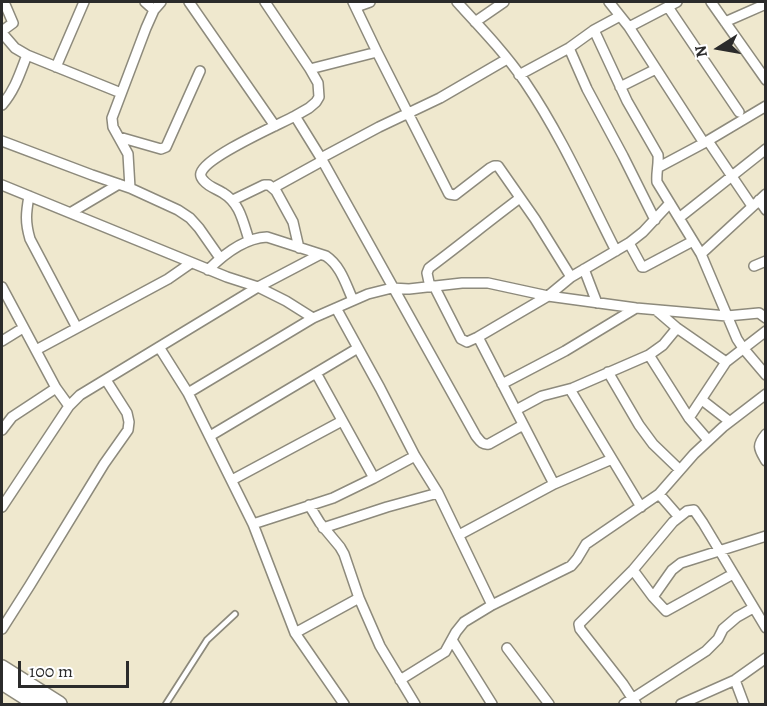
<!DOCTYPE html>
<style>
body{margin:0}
#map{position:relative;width:767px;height:706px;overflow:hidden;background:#efe8ce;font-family:Alegreya,serif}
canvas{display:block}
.frame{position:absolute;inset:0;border:3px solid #2b2b2b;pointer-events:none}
.north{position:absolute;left:689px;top:18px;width:60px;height:60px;-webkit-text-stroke:4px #fff;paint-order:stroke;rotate:259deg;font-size:16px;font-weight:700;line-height:24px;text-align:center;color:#2b2b2b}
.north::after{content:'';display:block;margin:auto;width:21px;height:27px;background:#2b2b2b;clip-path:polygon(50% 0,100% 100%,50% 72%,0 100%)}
.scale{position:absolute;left:18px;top:661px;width:111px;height:27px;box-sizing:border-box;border:3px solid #2b2b2b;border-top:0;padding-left:8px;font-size:18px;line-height:21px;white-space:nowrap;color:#2b2b2b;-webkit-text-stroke:4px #fff;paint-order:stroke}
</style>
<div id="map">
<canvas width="767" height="706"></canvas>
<div class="frame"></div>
<div class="north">N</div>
<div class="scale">100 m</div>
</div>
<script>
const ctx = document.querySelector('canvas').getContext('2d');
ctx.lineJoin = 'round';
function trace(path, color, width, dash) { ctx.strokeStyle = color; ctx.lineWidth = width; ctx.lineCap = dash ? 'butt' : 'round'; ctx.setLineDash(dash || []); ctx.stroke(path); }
const service = new Path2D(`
 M166,704L207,640L235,614`);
const minor = new Path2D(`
 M145,2L154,10
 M189,2L275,126
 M265,2L310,69L318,83L319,97L316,102L309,108L295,116L321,158L476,436C480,441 482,445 489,444L523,425
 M353,2L377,52L449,194L455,195L490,168L494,166H498L535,219L571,277
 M457,2C481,28 505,53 525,82C561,135 587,194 616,251
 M609,2L629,27L704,143L659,167
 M711,2L766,80
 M356,7L370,2
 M668,7L739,112
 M475,22L504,2
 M725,22L766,4
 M629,27L677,2
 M594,30L627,101L658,155C659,164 656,173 657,182L701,254L737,339L743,348L766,375
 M2,31L13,23L4,2
 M2,33L15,48L27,55L121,93
 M569,48L587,89L623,156L655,220
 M56,67L84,2
 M310,69L377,52
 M519,75L569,48L594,30L620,16
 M620,87L656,69
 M2,105C15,90 20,73 27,55
 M119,137L161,149L166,147L200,71
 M2,141L92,175L130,188L178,210L190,218L199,228L220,258
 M708,141L752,206
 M704,143L766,106
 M321,158L379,127L440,98L507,59
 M2,185L227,277L258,287L286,301L313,318
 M130,188L128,154L113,127L112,118L146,28L154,10L161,2
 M273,188L322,161
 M29,196C26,213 25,222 30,239L77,328
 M233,200L264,185H269L276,191L293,222L299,248
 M759,200L766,210
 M70,213L119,184
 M679,218L766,149
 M249,240C243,222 240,203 223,193C217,189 209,187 204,181C201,178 200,176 201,173C206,156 278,125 295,116
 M629,243L642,267H644L693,241
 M701,254L766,194
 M754,266L766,261
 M584,269L597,303
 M208,270C224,254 244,238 267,237L326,256C341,266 346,285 353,300
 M434,286L461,339L467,342L478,337
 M2,287L56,388L69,406
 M430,287L427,273L429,268C460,245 489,221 520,198
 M336,308L380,388L415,456L438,493L492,605L464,622L456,632L445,652L400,680
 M656,310L677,328L726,362
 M2,341L23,328
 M159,347L188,393L253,524L295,633L344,704
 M36,350L168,279L191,263
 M649,355L689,418L708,440
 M608,372L639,425L653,444L680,470
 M316,373L374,478
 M502,384L565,351L636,308
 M188,393L313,318L368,294L392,288L409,289L462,283H488L548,296L636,308L727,316L759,313L766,318
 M702,400L729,421
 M516,410L542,396L573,388
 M689,418L726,362L766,331
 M2,430L12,417L56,388
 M766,434C756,446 759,449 766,461
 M210,436L358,348
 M232,480L342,421
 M554,484L478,337L548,296L571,277L629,243L643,232L670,203
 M659,494L679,517
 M309,505L320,523L340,547L344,554L359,598L380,646L415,704
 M2,507L69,406L80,395L258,287L319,255
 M641,507L571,391L573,388L649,355L663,345L677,328
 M253,524L333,498L374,478L415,456
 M323,528L387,507L438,493
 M459,535L554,484L612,459
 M633,570L653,597L666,611L733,574
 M653,597L672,570L681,563L766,536
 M492,605L571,566L577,559L586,544L659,494L694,454L723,427L766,394
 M2,629L30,585L104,464L128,430L129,422L127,413L106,380
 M295,633L359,598
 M452,640L492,704
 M507,648L549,704
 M735,680L744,704
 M624,704L706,651L718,639L723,629L737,617L753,608
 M636,704L623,684L580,629L579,624L633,570L673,522L687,511L694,510L703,523L766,628
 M681,704L735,680L766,658`);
const trunk = new Path2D(`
 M2,668L59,704
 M2,682L37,704`);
trace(service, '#8d8a7c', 8);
trace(minor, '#8d8a7c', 12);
trace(trunk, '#8d8a7c', 18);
trace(service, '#fff', 4.5);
trace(minor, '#fff', 9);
trace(trunk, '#fff', 15);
</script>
